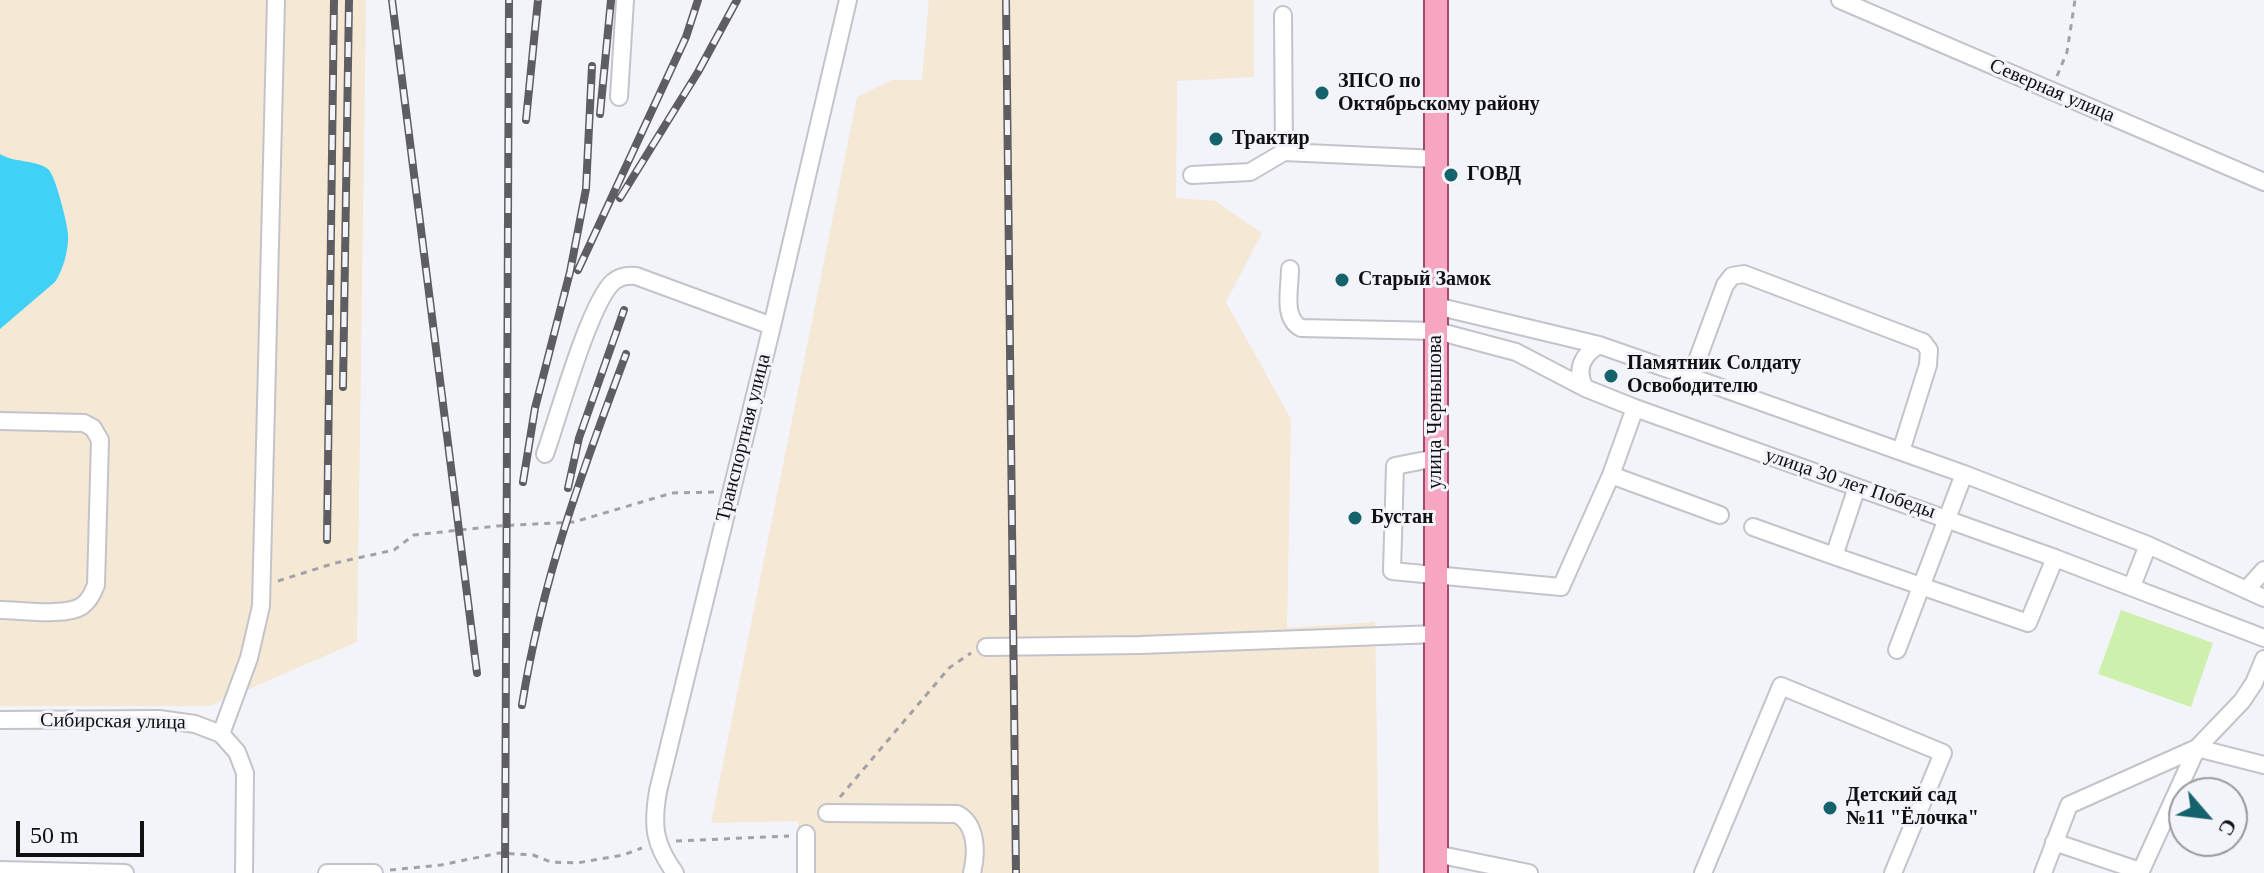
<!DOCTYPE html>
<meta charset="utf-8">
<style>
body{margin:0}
#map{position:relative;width:2264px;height:873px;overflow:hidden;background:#f3f3fa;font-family:"Times New Roman",serif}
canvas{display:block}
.north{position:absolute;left:2168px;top:777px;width:80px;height:80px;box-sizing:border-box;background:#f3f3fa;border:2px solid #98989d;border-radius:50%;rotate:118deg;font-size:22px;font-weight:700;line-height:32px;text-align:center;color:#101012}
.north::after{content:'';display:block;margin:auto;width:28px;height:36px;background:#14626b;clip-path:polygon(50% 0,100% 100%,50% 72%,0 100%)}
.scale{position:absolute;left:16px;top:821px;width:128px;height:36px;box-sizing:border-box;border:4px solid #101012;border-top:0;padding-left:10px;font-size:24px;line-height:28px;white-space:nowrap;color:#101012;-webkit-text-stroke:6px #f3f3fa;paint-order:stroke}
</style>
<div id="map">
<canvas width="2264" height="873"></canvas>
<div class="north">С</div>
<div class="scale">50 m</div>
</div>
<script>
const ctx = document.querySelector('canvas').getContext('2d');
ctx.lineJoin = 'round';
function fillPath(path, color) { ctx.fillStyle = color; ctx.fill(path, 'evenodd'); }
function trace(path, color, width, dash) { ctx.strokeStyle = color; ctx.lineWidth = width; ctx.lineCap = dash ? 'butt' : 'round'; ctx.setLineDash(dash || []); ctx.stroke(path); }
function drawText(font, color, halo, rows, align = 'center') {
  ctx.font = font + ' "Times New Roman",serif'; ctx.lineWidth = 6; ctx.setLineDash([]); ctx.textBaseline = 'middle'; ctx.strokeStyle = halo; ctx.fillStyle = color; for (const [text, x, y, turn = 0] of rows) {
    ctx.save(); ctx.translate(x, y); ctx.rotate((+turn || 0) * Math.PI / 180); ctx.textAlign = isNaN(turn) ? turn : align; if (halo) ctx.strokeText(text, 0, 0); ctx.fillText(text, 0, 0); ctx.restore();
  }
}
fillPath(new Path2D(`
 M0,0H366L357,642L210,706H0Z
 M929,0H1254V77L1177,81L1176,198L1215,201L1262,233L1226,302L1291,419L1287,628L1375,622L1379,873H798V821L711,823L857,97L892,80H922Z`), '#f5e8d4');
fillPath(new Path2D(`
 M2121,610L2213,643L2191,707L2098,674Z`), '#cdf0ad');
fillPath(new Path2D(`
 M0,154C14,163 34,159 48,169C55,174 67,222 68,234C69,250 63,270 55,282L0,329Z`), '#41d1f7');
const minor = new Path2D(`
 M1840,0L2264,182
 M1283,15L1284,152L1438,159
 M619,97L625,0
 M1192,175L1250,172L1284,152
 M1290,269C1290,289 1282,318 1301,328L1437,331L1516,352L1585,388L1635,408L2055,558L2264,638
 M1436,306L1599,345L1691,377L1964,474L2148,545L2264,598
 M1691,377L1725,285L1732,276L1744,274L1923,342L1929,350L1928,365L1901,451
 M1585,388C1575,370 1582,355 1599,345
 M0,421L84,423L93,428L100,440L96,585C93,593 89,601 82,606C65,617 21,610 0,610
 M545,454C558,418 589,304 613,282C620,276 628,275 636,276L772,326
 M1436,458L1395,466L1392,571L1561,587L1611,475L1635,408
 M1611,475L1720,515
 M1753,527L1834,556L1857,487
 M1834,556L2028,623L2055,558
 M2132,586L2148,545
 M2246,590L2264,570
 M986,647L1140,645L1436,634
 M1897,650L1964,474
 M0,720L159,719L195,724L221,734L237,752L245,773L244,873
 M221,734L249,658L261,606L276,0
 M827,813L957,814C977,824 977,853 972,873
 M2054,842L2140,871
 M1436,854L1529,873
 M0,870L125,873
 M327,873H374
 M675,873C654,844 652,826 658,791L772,326L848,0
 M806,873V834
 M1703,873L1781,686L1943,753L1893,873
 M2043,873L2069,805L2197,748L2242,701L2254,683L2264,659
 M2140,873L2197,748L2264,765`);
const major = new Path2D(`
 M1436,0V873`);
trace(minor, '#c3c3ca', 20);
trace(major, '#a24b68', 26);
trace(new Path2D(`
 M2057,76L2067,52L2075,0
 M278,581L335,563L394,550L414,535L497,526L574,522L672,493L715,492
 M840,797L949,668L971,653
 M676,841L789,836
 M390,870L441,865L499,853L533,855L551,862L577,863L623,855L642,848`), '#a1a1a6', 3, [6, 6]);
trace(minor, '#fff', 16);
trace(major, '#f6a6c1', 22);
const rail = new Path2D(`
 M392,0L477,673
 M1006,0L1016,873
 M600,114L611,0
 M526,120L538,0
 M620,198L698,72L737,0
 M578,270L686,37L698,0
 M343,387L349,0
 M523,482L535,408L570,272L586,189L592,66
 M568,488L579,438L624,310
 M327,540L334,0
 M522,705C542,579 582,472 626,354
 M505,873L509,0`);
trace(rail, '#5e5e62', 8);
trace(rail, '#f3f3fa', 5, [15]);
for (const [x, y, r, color] of [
 [1322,93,8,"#14626b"],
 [1216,139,8,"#14626b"],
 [1451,175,8,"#14626b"],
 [1342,280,8,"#14626b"],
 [1611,376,8,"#14626b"],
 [1355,518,8,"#14626b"],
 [1830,808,8,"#14626b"]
]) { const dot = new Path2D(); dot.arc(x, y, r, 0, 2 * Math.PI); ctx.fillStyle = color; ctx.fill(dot); trace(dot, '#f3f3fa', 3); }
drawText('bold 20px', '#101012', '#f3f3fa', [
 ["ЗПСО по",1338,82],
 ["Октябрьскому району",1338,105],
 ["Трактир",1232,139],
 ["ГОВД",1467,175],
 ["Старый Замок",1358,280],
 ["Памятник Солдату",1627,364],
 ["Освободителю",1627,387],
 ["Бустан",1371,518],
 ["Детский сад",1846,796],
 ["№11 \"Ёлочка\"",1846,819]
], 'left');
drawText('20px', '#101012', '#f3f3fa', [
 ["Северная улица",2052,91,23],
 ["улица Чернышова",1436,412,-90],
 ["Транспортная улица",744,438,-76],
 ["улица 30 лет Победы",1850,484,19],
 ["Сибирская улица",113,722,1]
]);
</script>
